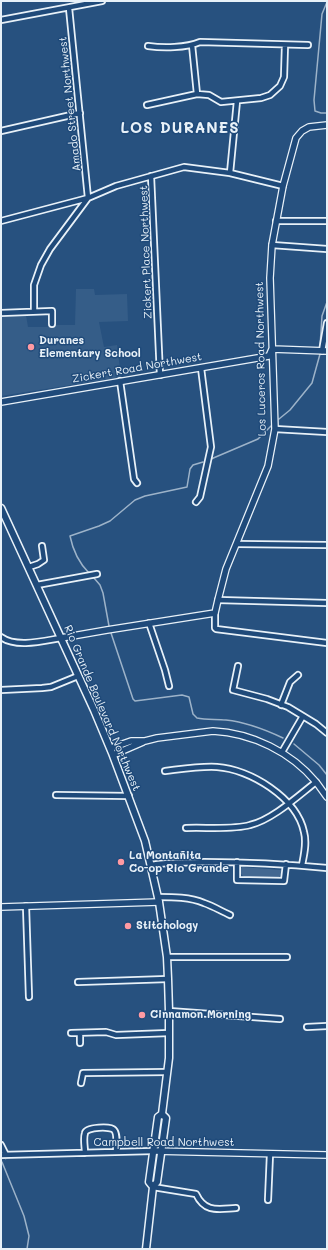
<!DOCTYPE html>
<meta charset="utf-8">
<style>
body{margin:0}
#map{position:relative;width:328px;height:1250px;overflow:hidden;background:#27517f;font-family:Mali,sans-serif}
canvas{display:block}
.frame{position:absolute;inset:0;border:2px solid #e8f1f8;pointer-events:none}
</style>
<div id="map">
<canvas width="328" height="1250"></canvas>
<div class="frame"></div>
</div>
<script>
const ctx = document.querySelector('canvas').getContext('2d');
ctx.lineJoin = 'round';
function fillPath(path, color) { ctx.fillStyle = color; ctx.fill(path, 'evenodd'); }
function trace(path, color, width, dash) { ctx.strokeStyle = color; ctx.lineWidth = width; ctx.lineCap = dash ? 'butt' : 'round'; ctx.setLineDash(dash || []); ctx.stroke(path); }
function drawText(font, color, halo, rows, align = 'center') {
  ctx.font = font + ' Mali,sans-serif'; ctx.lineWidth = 3; ctx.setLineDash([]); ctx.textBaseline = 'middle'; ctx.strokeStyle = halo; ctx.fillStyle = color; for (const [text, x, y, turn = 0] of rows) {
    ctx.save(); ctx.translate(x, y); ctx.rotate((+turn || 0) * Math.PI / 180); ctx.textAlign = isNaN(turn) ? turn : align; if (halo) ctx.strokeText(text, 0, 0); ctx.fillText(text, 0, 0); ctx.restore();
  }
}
fillPath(new Path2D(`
 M76,289H94L95,295L127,294L128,321L99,322L104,347L117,345L121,377L1,396V316L26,315L28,327H55L56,325H75Z`), '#355d88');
fillPath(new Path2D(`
 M242,867L282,870L281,875L278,878L244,877L240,873V870Z`), '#436891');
trace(new Path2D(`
 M327,2L322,14L314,100L315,111L321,113H327
 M320,347L322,316L327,302
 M279,419L290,410L312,383L320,354
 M211,459L258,439L271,426
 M89,573C78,562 73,551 70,536L99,526L110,521L135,500L145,496L187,487L190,469L193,465L203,462
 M94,578L100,585L103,593L109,626
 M111,633L133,699L135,701L182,695L189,697L193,714L197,718C206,720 216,719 226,720C246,722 264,729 283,738
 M294,744L319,765L327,775
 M2,1162L24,1216L29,1236L27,1249`), '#9db3c9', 1.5);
const minor = new Path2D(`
 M1,20L102,1
 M192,45L197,94
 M148,46C163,48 186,48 200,42L308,45
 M147,105L197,94L209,95L221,102L261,98L270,95L280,86L284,77L285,45
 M1,131L80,113
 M230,173L237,101
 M151,176L160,375
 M1,221L88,198L69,8
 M276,221H327
 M272,245L327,249
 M34,311V285L41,265L50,249L88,198L116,186L184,167L230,173L283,186
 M1,313L52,311V324
 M322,351L327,323
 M120,381L134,479L137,483
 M275,429L327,432
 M196,502L200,497L211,447L201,368
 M237,544L327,545
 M29,567L38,564L44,560L42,546
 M37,585L97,574
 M218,600L327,603
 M215,613V628L216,629L327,643
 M149,623L165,670L169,686
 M1,637C16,648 43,641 61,638
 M238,666L233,690L267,699L288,707L316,724L327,733
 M1,690L42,688L51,687L78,676
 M281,705L290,682L298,675
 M282,752L303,716
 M165,771C182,769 200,766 217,767C250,769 297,798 304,832C307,843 304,855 302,865
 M56,795L129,796
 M186,828C204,827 233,830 250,825C272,820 298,796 316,782
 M237,862V880L284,881L286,864
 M151,865C169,862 186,863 204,862C245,862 286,864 327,868
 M158,897C173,897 190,897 204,903C213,906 221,911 230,915
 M26,906L29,997
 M167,957H287
 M78,982L168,979
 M169,1011L280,1019
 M307,1027L327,1026
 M71,1033L106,1032L116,1035L169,1033
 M80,1033V1043
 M81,1083L83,1073L167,1072
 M1,1145L6,1155
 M85,1153C85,1147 83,1139 85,1133C86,1127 111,1126 114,1130C118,1134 116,1146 116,1152
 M1,1155L153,1151
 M153,1187L196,1194C205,1213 218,1209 236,1208
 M268,1200L270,1154`);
const tertiary = new Path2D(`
 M1,402L269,356L272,349L327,351
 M61,638L107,630L215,613L218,600L226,569L268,466L275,429L270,278L272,245L283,186L296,138L302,131L309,127L327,125
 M111,748L131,741H145L157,738L213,731C252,733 291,752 316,782C320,787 323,792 327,797
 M113,755L143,742
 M1,907L159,902
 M153,1151L327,1155`);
const secondary = new Path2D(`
 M1,508L94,710L112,753L145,841L159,902L167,957L168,979L169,1011V1058L162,1114L166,1118L157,1182L153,1187L146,1249
 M153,1187L149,1182L158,1117L162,1114`);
trace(minor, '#e8f1f8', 8);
trace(tertiary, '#e8f1f8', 8);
trace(secondary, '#e8f1f8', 9);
trace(minor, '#1f4a7a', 4.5);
trace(tertiary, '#1f4a7a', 5.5);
trace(secondary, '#1f4a7a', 6);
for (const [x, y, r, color] of [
 [31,347,4,"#ff9aa2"],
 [121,862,4,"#ff9aa2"],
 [128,926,4,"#ff9aa2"],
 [142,1015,4,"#ff9aa2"]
]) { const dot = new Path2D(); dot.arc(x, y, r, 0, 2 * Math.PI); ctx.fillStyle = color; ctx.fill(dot); trace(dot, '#1f4a7a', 1.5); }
drawText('11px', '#e8f1f8', '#1f4a7a', [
 ["Amado Street Northwest",70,104,-96],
 ["Zickert Place Northwest",146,252,-92],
 ["Los Luceros Road Northwest",261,359,-91],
 ["Zickert Road Northwest",137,368,-10],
 ["Rio Grande Boulevard Northwest",102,708,67],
 ["Campbell Road Northwest",164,1143]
]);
drawText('bold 11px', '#e8f1f8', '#1f4a7a', [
 ["Duranes",39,341],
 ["Elementary School",39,354],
 ["La Montañita",129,856],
 ["Co-op Rio Grande",129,869],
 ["Stitchology",136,926],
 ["Cinnamon Morning",150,1015]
], 'left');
ctx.letterSpacing = '1px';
drawText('bold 15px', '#e8f1f8', '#1f4a7a', [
 ["LOS DURANES",180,128]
]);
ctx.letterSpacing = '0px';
</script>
